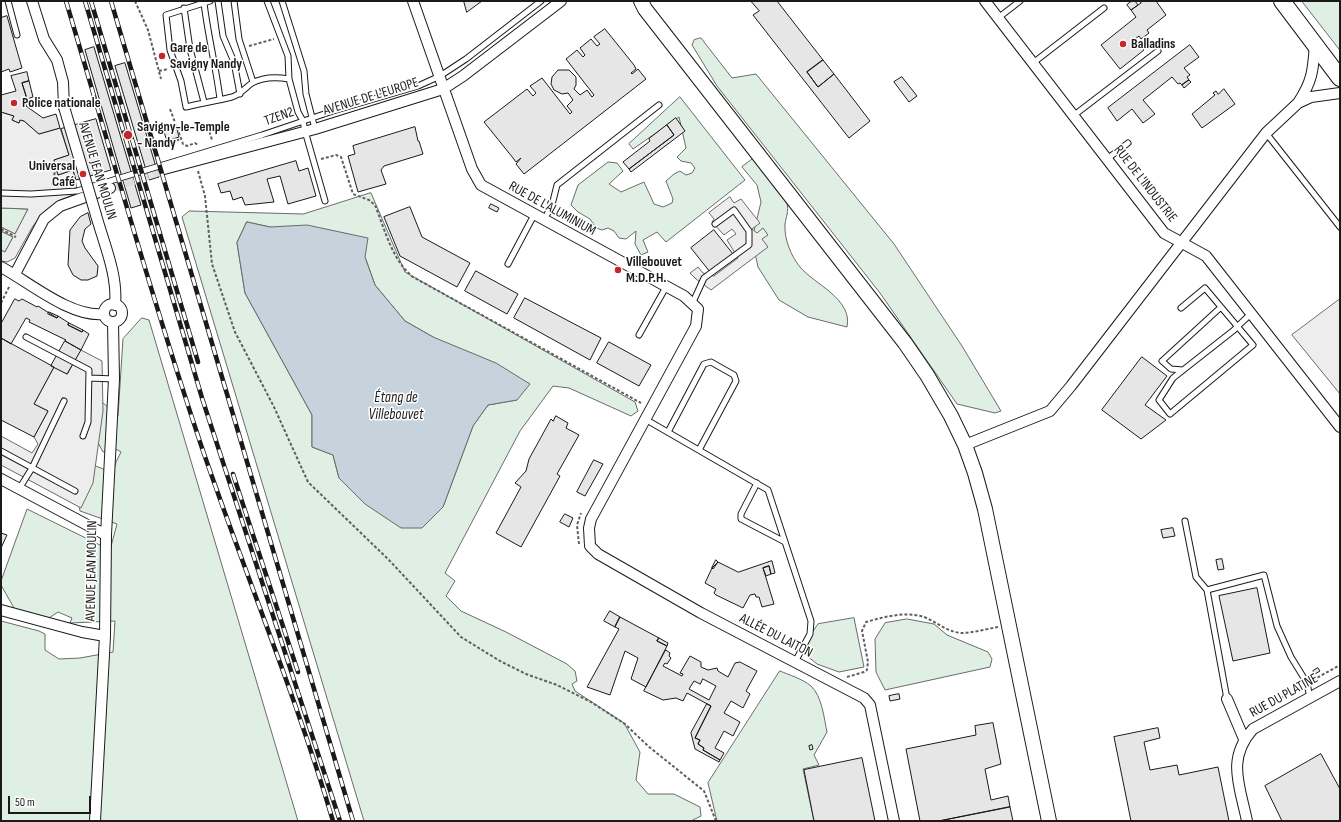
<!DOCTYPE html>
<meta charset="utf-8">
<style>
body{margin:0}
#map{position:relative;width:1341px;height:822px;overflow:hidden;background:#fff;font-family:"Sofia Sans Condensed",sans-serif}
canvas{display:block}
.frame{position:absolute;inset:0;border:2px solid #1a1a1a;pointer-events:none}
.scale{position:absolute;left:8px;top:796px;width:83px;height:18px;box-sizing:border-box;border:2px solid #1a1a1a;border-top:0;padding-left:5px;font-size:12px;line-height:14px;white-space:nowrap;color:#1a1a1a;-webkit-text-stroke:3px #fff;paint-order:stroke}
</style>
<div id="map">
<canvas width="1341" height="822"></canvas>
<div class="frame"></div>
<div class="scale">50 m</div>
</div>
<script>
const ctx = document.querySelector('canvas').getContext('2d');
ctx.lineJoin = 'round';
function fillPath(path, color) { ctx.fillStyle = color; ctx.fill(path, 'evenodd'); }
function trace(path, color, width, dash) { ctx.strokeStyle = color; ctx.lineWidth = width; ctx.lineCap = dash ? 'butt' : 'round'; ctx.setLineDash(dash || []); ctx.stroke(path); }
function drawText(font, color, halo, rows, align = 'center') {
  ctx.font = font + ' "Sofia Sans Condensed",sans-serif'; ctx.lineWidth = 3; ctx.setLineDash([]); ctx.textBaseline = 'middle'; ctx.strokeStyle = halo; ctx.fillStyle = color; for (const [text, x, y, turn = 0] of rows) {
    ctx.save(); ctx.translate(x, y); ctx.rotate((+turn || 0) * Math.PI / 180); ctx.textAlign = isNaN(turn) ? turn : align; if (halo) ctx.strokeText(text, 0, 0); ctx.fillText(text, 0, 0); ctx.restore();
  }
}
const green = new Path2D(`
 M1302,1H1340V50Z
 M701,38L732,78L756,74L894,244L962,346L1001,411L995,413L957,404L880,293L717,86L692,45L694,40Z
 M680,97L745,180L666,242L657,232L643,240L648,252L641,255L635,244L636,231L626,239L619,238L614,231L608,228L602,230L596,228L590,219L578,212L571,205L578,185L608,162L617,163L623,171L609,184L621,192L644,182L654,204L663,207L672,203L673,199L666,181L674,174L680,171L686,175L692,173L695,168L691,163L681,161L677,157L686,148L679,117L633,149L629,144Z
 M754,158C762,168 784,193 787,203C789,211 786,217 785,224C784,239 791,256 800,267C814,284 853,299 847,327L808,317L779,300L758,267L752,239L761,202L757,185L742,167Z
 M371,193L405,272L635,402L638,411L631,416L569,388L553,386L520,431L445,573L455,581L446,596L461,611L506,632L567,664L575,671L577,681L572,684L575,691L624,723L640,752L636,780L648,794H674L700,807L701,816L691,821H364L182,217L189,211L303,214ZM247,222L270,227L365,257L375,285L405,321L433,337L517,400L488,405L473,426L443,507L339,478L333,455L312,447V415L245,293L237,243Z
 M1,208L28,209L15,234L1,227Z
 M1,231L13,237L5,252L1,250Z
 M142,318L149,320L298,821H1V621L39,631L45,634V650L59,659L80,658L113,652L115,621L70,623L72,618L58,612L46,620L14,608L1,585V581L27,509L110,550L117,524L80,511L71,456L113,473L116,462L121,452L114,448L103,452L96,439L102,402L118,416L123,339Z
 M854,618L864,667L839,672L817,664L800,650L818,624Z
 M907,619L934,624L947,635L988,652L992,659L990,667L885,690L876,672L875,639L885,623Z
 M780,671C789,675 803,679 811,686C822,696 824,718 827,732L814,755L819,765L803,769L814,821H717L708,783Z`);
fillPath(green, '#e0efe3');
trace(green, '#6a6a6a', 1);
const parking = new Path2D(`
 M1,112L14,116L12,120L19,123L20,120L24,121L39,134L60,128L69,155L54,160L58,175L73,170L78,193L60,200L45,211L33,226L15,258L7,262L1,261V250L5,252L13,237L1,231V227L15,234L28,209L1,208Z
 M730,197L734,203L741,199L760,223L752,229L757,233L763,228L768,235L762,239L768,247L711,290L696,279L690,273L698,267L703,273L714,276L738,258L727,240L736,234L732,229L724,235L712,222L714,219L709,213Z
 M1340,299V394L1292,335Z
 M81,350L102,361L103,411L93,483L81,508L1,465V436L32,453L38,444L34,437L48,411L34,404L54,367L67,374Z`);
fillPath(parking, '#ededed');
trace(parking, '#6a6a6a', 1);
const water = new Path2D(`
 M247,222L270,227L307,225L368,238L365,257L375,285L405,321L433,337L496,363L530,384L517,400L488,405L473,426L443,507L422,528H401L365,504L339,478L333,455L312,447V415L245,293L237,243Z`);
fillPath(water, '#c6d2dc');
trace(water, '#6a6a6a', 1);
const building = new Path2D(`
 M464,1H482L467,12Z
 M751,1H777L823,60L807,72L818,87L834,74L870,121L849,138L753,15L759,11Z
 M1132,1H1135L1138,5L1131,10L1127,5Z
 M1139,1H1156L1166,15L1147,30L1149,33L1141,39L1139,36L1135,39L1144,50L1120,69L1101,45L1136,17L1131,10L1141,3Z
 M7,16L22,68L10,72L9,69L1,72V18Z
 M605,29L634,65L636,69L631,73L632,74L638,69L646,79L524,174L516,164L521,158L516,162L513,158L484,122L527,89L533,96L536,93L530,86L542,78L570,114L572,112L567,106L573,100L568,93L562,94L554,90L551,84L552,77L558,70H569L576,77V85L574,89L580,95L587,90L592,97L594,95L566,59L577,50L583,57L585,55L580,48L591,39L597,46L600,44L594,37Z
 M1190,45L1199,57L1184,68L1190,75L1187,77L1189,80L1182,85L1180,83L1178,84L1172,77L1143,100L1155,114L1143,123L1132,109L1117,121L1108,108Z
 M94,47L141,205L131,208L85,50Z
 M823,60L834,74L818,87L807,72Z
 M125,63L159,177L149,180L115,66Z
 M27,72L29,81L22,83L27,99L28,100L26,106L43,118L56,114L60,128L39,134L24,121L20,120L19,123L12,120L14,116L1,112V95L16,91L11,76Z
 M902,77L917,96L909,102L894,82Z
 M1189,80L1191,82L1184,88L1182,85Z
 M29,81L33,97L27,99L22,83Z
 M1224,89L1235,104L1202,128L1192,114L1215,95L1213,93L1216,91L1218,94Z
 M676,118L685,131L631,172L629,169L674,135L667,125Z
 M96,119L111,170L76,180L73,170L58,175L54,160L69,155L61,129Z
 M176,125L179,137L167,141L163,129Z
 M667,125L674,135L629,169L623,162L650,141L649,139Z
 M415,127L418,141H419L423,154L384,166L381,170L386,184L358,192L348,156L355,154L353,146Z
 M296,161L299,171L308,168L316,196L288,204L280,176L267,179L274,202L245,205L242,197L233,200L230,191L221,193L218,184Z
 M491,204L499,208L497,212L489,208Z
 M410,207L422,237L470,263L457,287L400,256L384,217Z
 M88,213L91,224L85,229L82,241L85,248L98,266L97,276L88,280H81L73,275L68,265L70,230L80,217Z
 M714,230L733,254L710,272L691,248Z
 M476,271L518,294L507,314L465,291Z
 M525,298L601,338L590,360L514,318Z
 M15,299L19,301L22,299L37,307L38,306L57,318L58,316L69,323L68,325L82,332L83,330L89,334L81,350L65,341L66,340L29,322L30,320L26,318L11,344L1,338V324Z
 M49,312L58,316L57,318L48,314Z
 M69,323L83,330L82,332L68,325Z
 M1,338L54,367L34,404L48,411L34,437L1,420Z
 M65,341L81,350L67,374L51,366Z
 M609,342L651,365L639,386L597,363Z
 M1142,357L1167,376L1145,405L1166,420L1141,439L1102,410Z
 M556,416L568,423L566,428L579,435L557,474L560,476L521,547L496,533L521,487L515,483L526,471L529,459L551,419L553,421Z
 M594,460L603,464L585,496L577,492Z
 M565,514L573,518L569,527L560,522Z
 M1173,528L1175,536L1163,538L1161,530Z
 M1,533L7,535L1,548Z
 M1222,559L1224,569L1218,570L1216,560Z
 M716,560L718,562L713,569L712,568Z
 M772,561L775,573L771,574L769,566L763,568L774,604L762,607L759,597H756L755,594L750,595L743,608L716,595L714,593L716,589L705,583L712,568L718,562L738,572Z
 M769,566L771,574L766,576L763,568Z
 M1257,588L1270,653L1233,661L1219,596Z
 M610,611L620,617L615,627L604,621Z
 M620,617L659,638L657,641L667,646L646,687L631,679L638,658L625,651L610,695L587,687L619,629L615,627Z
 M659,638L668,643L667,646L657,641Z
 M666,650L670,653L669,656L671,658L667,664L665,663L663,666L682,676L683,674L680,673L690,656L701,662V667L708,670L717,668L718,671L728,677L735,663L740,662L757,671L746,691L750,694L743,708L731,701L724,713L740,722L733,736L724,731L715,748L724,753L720,760L703,750L704,748L698,744L700,740L695,738L711,706L687,693L683,701L676,698L663,700L644,691ZM703,679L716,686L709,700L689,689L694,681L700,684Z
 M1318,668L1320,671L1315,674L1313,671Z
 M899,694L900,699L890,701L889,696Z
 M707,704L711,706L695,738L700,740L698,744L704,748L703,750L720,760L719,762L695,749L691,733Z
 M993,723L1001,764L985,769L991,800L1008,796L1010,807L939,821H920L906,749L976,735L975,726Z
 M1158,728L1160,738L1144,742L1150,770L1177,765L1179,775L1218,767L1229,821H1131L1114,737Z
 M812,745L813,749L810,750L809,746Z
 M1321,754L1340,789V821H1282L1265,786Z
 M862,758L875,821H814L804,770Z
 M1010,807L1013,821H939Z`);
fillPath(building, '#e6e6e6');
trace(building, '#1a1a1a', 1);
trace(new Path2D(`
 M110,188L164,169`), '#ddd', 10, [10, 5]);
const lane = new Path2D(`
 M8,1L17,35
 M210,1L166,15L170,50L181,81L186,107C201,103 217,101 232,97C241,94 245,88 252,83C263,77 278,77 289,79
 M218,1L223,36L234,62L240,94
 M234,1L239,39L253,82
 M267,1L288,56L289,79L298,112L303,121L305,131L325,201
 M282,1L304,71L306,94L315,129
 M204,3C208,36 216,67 220,99
 M184,8L190,49L204,102
 M998,18L1020,1
 M1033,63L1104,8
 M1073,116L1158,51
 M1266,133L1340,227
 M1107,159L1128,143
 M1,193L31,194L77,191L262,135L333,111L418,86L440,76L466,59L541,1
 M544,220L552,205L557,185L659,105
 M508,264L534,215
 M693,302L704,278L749,245V231L734,210L715,224
 M1181,308L1205,288L1253,345L1170,414L1159,400L1173,378L1234,330C1240,324 1245,319 1251,314
 M639,335L666,287
 M26,337L89,370L88,422L83,436
 M1183,370L1171,369L1162,361L1221,307
 M90,378L114,379
 M645,419L768,490L811,621L810,634L795,662
 M668,432L704,364L711,362L734,375L736,381L699,450
 M1,451L75,491
 M757,483L741,514V519L785,542
 M19,489L32,468L64,401
 M1185,521L1196,577L1207,590L1227,699
 M1207,590L1264,575L1277,626L1291,657L1307,683L1310,698`);
const street = new Path2D(`
 M32,1L44,39L57,60L63,82L64,107
 M413,1L472,169L481,185L684,296L698,309L696,326L591,519L589,528L590,546L598,554L701,613L864,698L870,705L894,821
 M985,1L1164,233L1206,256L1340,427
 M1315,44C1313,70 1313,80 1298,103L1311,97L1340,93
 M164,169L315,129L443,89L463,76L561,1
 M96,215C104,244 118,275 115,305
 M1,267C29,282 71,318 104,314
 M15,274L44,219L60,206L110,188
 M104 313a9 9 0 1 1 18 0a9 9 0 1 1-18 0Z
 M965,445L1050,411L1071,386L1266,133L1298,103
 M1,479L106,535
 M1,610L82,632L105,636
 M1227,699L1244,739
 M95,821L105,636L106,535L114,379L113,322
 M1247,821C1240,786 1226,759 1253,729L1340,681`);
const secondary = new Path2D(`
 M641,1L645,9L905,343L927,375L951,416L965,445L975,473L985,509L1049,821`);
const primary = new Path2D(`
 M1282,1L1340,78`);
trace(lane, '#1a1a1a', 7);
trace(street, '#1a1a1a', 12);
trace(secondary, '#1a1a1a', 16);
trace(primary, '#1a1a1a', 18);
trace(new Path2D(`
 M135,1L148,30L161,79
 M249,46L274,39
 M159,71L168,69
 M170,109L183,144L187,146L195,143L198,145
 M208,127L212,140
 M168,141L169,143L181,139
 M321,159L336,155L341,157L353,194L369,200L375,205C385,230 392,260 413,277L641,403
 M198,171L205,196L212,264L235,332L274,407L308,482L389,560L461,637L500,661L526,674L557,685L591,702L625,724L648,746L704,791L716,821
 M52,185L56,167
 M1,229L16,237
 M1,303L10,285
 M579,544L577,525L581,513
 M847,677L864,672L867,670L868,662L862,631L866,622C884,617 905,611 924,617C937,622 947,632 961,633C973,633 986,629 998,627
 M1313,680L1340,665
 M1275,705V701L1301,687`), '#5f5f5f', 2, [3, 2]);
trace(lane, '#fff', 5);
trace(street, '#fff', 10);
trace(secondary, '#fff', 14);
trace(primary, '#fff', 16);
const rail = new Path2D(`
 M66,1C110,149 152,298 201,445C244,571 295,693 333,821
 M85,1L202,398L340,821
 M91,1L198,362
 M111,1L353,821
 M233,474L298,672`);
trace(rail, '#1a1a1a', 4.5);
trace(rail, '#fff', 3, [9]);
const streetBridge = new Path2D(`
 M64,107L96,215`);
trace(streetBridge, '#1a1a1a', 12, []);
trace(streetBridge, '#fff', 10);
for (const [x, y, r, color] of [
 [1123,44,4,"#c62828"],
 [162,56,4,"#c62828"],
 [14,103,4,"#c62828"],
 [128,135,5,"#c62828"],
 [83,174,4,"#c62828"],
 [618,270,4,"#c62828"]
]) { const dot = new Path2D(); dot.arc(x, y, r, 0, 2 * Math.PI); ctx.fillStyle = color; ctx.fill(dot); trace(dot, '#fff', 1.5); }
drawText('bold 14px', '#1a1a1a', '#fff', [
 ["Balladins",1131,44],
 ["Gare de",170,48],
 ["Savigny Nandy",170,64],
 ["Police nationale",22,103],
 ["Savigny-le-Temple",137,127],
 ["- Nandy",137,143],
 ["Universal",75,166,"right"],
 ["Café",75,182,"right"],
 ["Villebouvet",626,262],
 ["M.D.P.H.",626,278]
], 'left');
drawText('14px', '#1a1a1a', '#fff', [
 ["AVENUE DE L'EUROPE",371,97,-17],
 ["TZEN2",279,117,-19],
 ["AVENUE JEAN MOULIN",97,171,73],
 ["RUE DE L'INDUSTRIE",1145,184,52],
 ["RUE DE L'ALUMINIUM",552,209,29],
 ["AVENUE JEAN MOULIN",92,571,-89],
 ["ALLÉE DU LAITON",776,636,27],
 ["RUE DU PLATINE",1284,696,-29]
]);
drawText('italic 15px', '#1a1a1a', '#fff', [
 ["Étang de",396,398],
 ["Villebouvet",396,415]
]);
</script>
